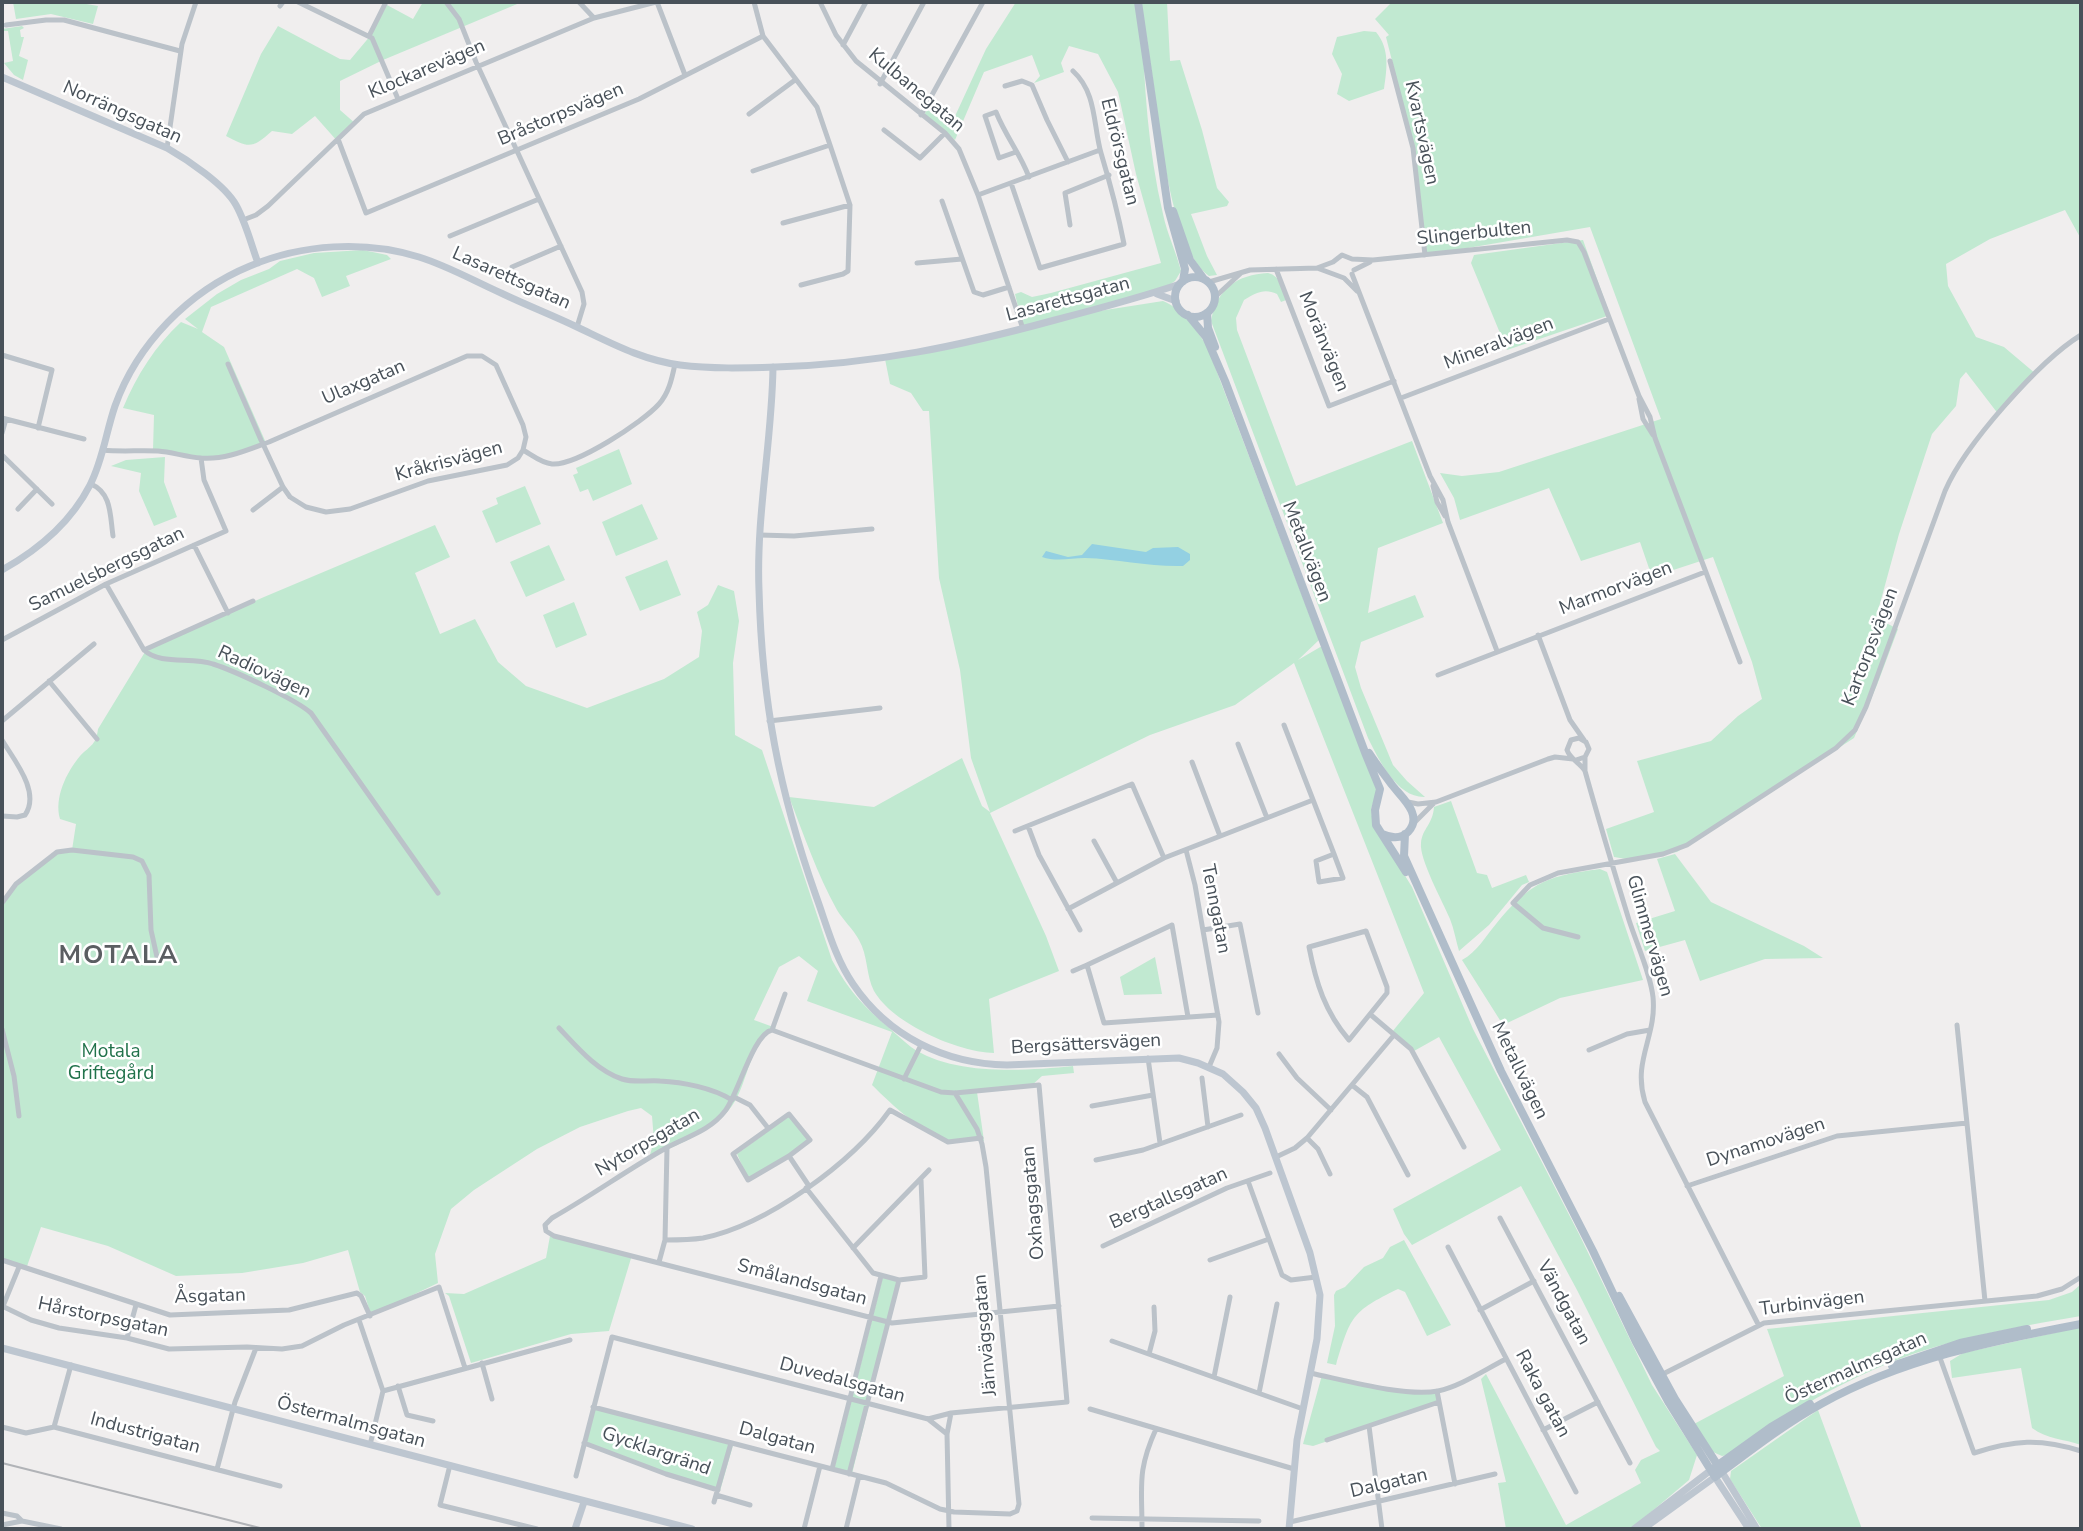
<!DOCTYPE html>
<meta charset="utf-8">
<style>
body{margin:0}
#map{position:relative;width:2083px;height:1531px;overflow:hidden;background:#f0eeee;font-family:"Nunito Sans",sans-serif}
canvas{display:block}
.frame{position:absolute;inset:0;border:4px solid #485159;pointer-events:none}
</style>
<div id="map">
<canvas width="2083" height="1531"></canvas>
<div class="frame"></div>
</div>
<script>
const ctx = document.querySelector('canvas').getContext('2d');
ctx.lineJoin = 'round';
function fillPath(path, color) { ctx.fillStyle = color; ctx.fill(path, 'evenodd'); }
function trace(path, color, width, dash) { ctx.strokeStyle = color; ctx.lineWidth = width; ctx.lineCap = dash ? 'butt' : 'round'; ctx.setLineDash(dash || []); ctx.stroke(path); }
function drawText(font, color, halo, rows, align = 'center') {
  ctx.font = font + ' "Nunito Sans",sans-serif'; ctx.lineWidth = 5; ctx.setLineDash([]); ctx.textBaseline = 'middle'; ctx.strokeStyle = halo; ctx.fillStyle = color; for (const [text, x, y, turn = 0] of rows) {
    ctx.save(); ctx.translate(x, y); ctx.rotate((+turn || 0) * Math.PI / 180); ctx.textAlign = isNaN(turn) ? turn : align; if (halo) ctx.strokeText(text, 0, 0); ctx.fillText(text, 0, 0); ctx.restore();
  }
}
fillPath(new Path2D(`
 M13,2H75L98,6L93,24L51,14L16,19Z
 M423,2H522L383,60L340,81V110L356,124L338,142L315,116L292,134L272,131C252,149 249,148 226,136L261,54L278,26L340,59L350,60L371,35L387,5L413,19Z
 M1016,2H1167L1170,61L1180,60L1202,130L1217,188L1229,202L1227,206L1191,214L1207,256L1217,275L1209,276C1167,244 1159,113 1150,61C1148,48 1147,31 1142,20C1144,85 1148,150 1163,214C1167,234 1176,251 1181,271L1175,281L1169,285L1080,314L1163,301C1181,308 1196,329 1207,346L1319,640L1298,660L1322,646L1377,791L1371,809L1373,824L1412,887L1473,1029L1579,1234L1652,1385L1697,1455L1689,1480L1631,1529H1506L1498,1483L1506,1482L1481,1379L1486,1374L1566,1525L1641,1483L1635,1470L1641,1460L1660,1451L1656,1447L1577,1290L1521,1186L1412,1245L1404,1234L1393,1209L1501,1150L1439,1037L1414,1051L1392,1032L1424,993L1294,663L1235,705L1150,735L990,813L1046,936L1059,971L989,999L994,1053C958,1052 893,1024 874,991C866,976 868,955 859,940C853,929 843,920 837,910C817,874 804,835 789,797L874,807L962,758L982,806L990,812L971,758L960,670L939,578L929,411H923L911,393L890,384L885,359L1023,328L1015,294L1021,292L1032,297L1051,293L1161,263L1136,174L1118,92L1098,54L1069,46L1061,63L1064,72L1034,83L1040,76L1032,55L984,72L955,140L924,115L927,109L950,127L986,49Z
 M1392,2H2081V239L2065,210L1990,239L1946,264L1948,286L1976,337L2004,347L2036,374L1999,415L1966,372L1960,379L1956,406L1932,434L1899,534L1876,618L1898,629L1877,685L1854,738L1677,852L1632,860L1614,857L1606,829L1654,812L1637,761L1711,741L1738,716L1762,699L1752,662L1713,557L1652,577L1640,542L1581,561L1549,488L1460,520L1454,498L1440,473L1462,476L1499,472L1661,419L1590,227L1462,249L1426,253L1413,144L1386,37L1389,35L1375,19Z
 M22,26L24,28L20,30L21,37H24L19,56L28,60L23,80L14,75L4,63L13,61L8,31H2V29Z
 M1364,31L1376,32C1390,49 1387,69 1384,89L1349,101L1337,94L1342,74L1332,54L1337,37Z
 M1583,240L1610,315L1507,350L1471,263L1474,255Z
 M363,250L387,255L391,259L346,276L350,286L322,297L314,278L297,269L211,307L202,332L224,347L266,443C223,463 198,459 153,450L154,415L123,408C137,375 155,346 181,322L198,329L185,319L217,294L241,280L269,269L280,261L314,253Z
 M1268,273C1281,276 1282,289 1286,300L1281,302L1277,294C1264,288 1256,293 1244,300L1236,318L1237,330L1296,486L1412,441L1443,523L1378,548L1368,613L1415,595L1424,617L1361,642L1355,667L1361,688L1393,765L1407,781L1425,797C1397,798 1379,760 1368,738L1211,321C1217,288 1237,275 1268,273Z
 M619,449L632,484L593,501L588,489L580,492L573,475L578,473L576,468Z
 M165,457L164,482L177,517L154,526L139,491L141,473L111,466L126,460Z
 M525,486L541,524L496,543L482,511L498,504L496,498Z
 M642,504L658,539L616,556L602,522Z
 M435,525L450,557L415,573L440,634L475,619L498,662L526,686L587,708L664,679L699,657L702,631L697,612L708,605L718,585L734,591L739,621L733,663L735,735L762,750L832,960C848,989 861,1004 886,1025C894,1032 902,1040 911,1047C952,1076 1025,1071 1073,1066L1074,1073L1042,1076L1031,1086L977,1092L984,1141C974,1140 962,1143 952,1141C924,1135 892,1105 872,1085L892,1032L807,1001L818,971L799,956L779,967L754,1020L776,1028C746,1045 749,1088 728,1111C709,1134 675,1145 649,1158L654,1141L652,1116L641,1108L628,1111L580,1127L537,1149L474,1190L451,1209L435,1254L438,1283L371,1315L365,1296L360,1292L348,1250L303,1263L242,1273L176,1276L108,1246L41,1227L26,1269L2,1260V909L9,893L53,854L72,850L76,824L60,819C54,798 66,773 80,756C91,745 96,745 98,729L145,652L163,642L264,597Z
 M549,545L565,580L526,597L510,562Z
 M667,560L681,595L640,611L625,577Z
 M574,602L587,635L556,648L543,615Z
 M1451,801L1477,873L1487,875L1492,888L1526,875L1529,882L1522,885L1489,925L1459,951C1456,941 1454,929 1450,919C1443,902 1419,859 1421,843C1422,829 1433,824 1434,807Z
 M1675,854L1711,902L1804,946L1823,958L1765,959L1700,981L1685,940L1645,951L1636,923L1675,911L1657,859Z
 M1600,869L1607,872L1643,980L1560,998L1503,1025L1462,960C1477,952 1485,937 1496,924C1531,882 1546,876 1600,869Z
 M1155,957L1162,994L1124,995L1120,977Z
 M790,1115L809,1139L792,1155L748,1179L737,1154Z
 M550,1236L632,1255L609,1331L571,1334L471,1363L449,1296L445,1293L464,1294L546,1258Z
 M1404,1240L1451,1325L1427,1336L1405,1292L1398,1289C1351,1312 1351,1316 1336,1365L1327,1363L1335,1326L1334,1295L1336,1291L1345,1287L1364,1267L1383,1258L1390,1247Z
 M883,1276L900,1279L852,1474L834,1469Z
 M2081,1284V1316C2011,1328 1940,1340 1875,1369C1822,1392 1775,1422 1727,1455L1722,1456L1713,1452L1694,1424L1784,1376L1767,1329L2049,1300L2072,1292Z
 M2081,1327V1445C2064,1439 2047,1439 2032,1428L2021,1368L1952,1378L1950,1361L1963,1353Z
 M1322,1375L1406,1391H1437L1441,1403L1313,1446L1303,1444Z
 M594,1406L734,1442L720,1491L586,1445Z
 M1818,1410L1862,1529H1762L1730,1479L1731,1471Z`), '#c1e9d1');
fillPath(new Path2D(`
 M1092,544L1146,552L1153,548L1178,547L1190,554V560L1183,566C1150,567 1118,559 1085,558C1071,558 1056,562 1042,557L1046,551L1068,557L1082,555Z`), '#93d0e2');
trace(new Path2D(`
 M298,2L372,38L398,99
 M446,2L459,19L476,62L582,292L584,304L577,327
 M579,2L594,18
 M657,2L685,75
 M754,2L763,36L817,107L830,145L850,205L848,271L843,274L801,285
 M820,2L836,35L856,61L945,133L959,149L978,195L1023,329
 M280,6L283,2
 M6,25L46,20H64L180,51
 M369,36L386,2
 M843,45L866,2
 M1390,61L1413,148L1425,255
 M880,84L924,2
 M1005,86L1022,81L1032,85L1047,120L1068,162
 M749,114L795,80
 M921,115L983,2
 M884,130L920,158L945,133
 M338,139L366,213L639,99L763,36
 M167,148L182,44L196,2
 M1016,152L999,158L985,116L996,112C1006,137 1020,153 1029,177
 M753,171L830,145
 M1011,183L1040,268L1124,244C1118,213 1110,183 1101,153C1093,125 1097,93 1073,71
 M978,195L1100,150
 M942,201L974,292L983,295L1009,287
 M243,220L256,215L268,206L364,114L594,18L656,2
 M783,223L850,205
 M1070,225L1065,193L1109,175
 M450,236L539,199
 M917,263L962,259
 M512,267L561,246
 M1317,268L1333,262L1342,255L1352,259L1373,260L1567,240L1578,242L1584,252L1639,396L1650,417L1655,438L1740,662
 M1276,269L1329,406L1394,381
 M1354,270L1370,262
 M1352,274L1430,476L1443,500L1448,522L1497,651
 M1209,282L1250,270L1317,268L1344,278L1357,291
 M1215,297L1241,273
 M2,355L52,370L38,428
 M1401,398L1609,319
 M1639,399L1643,419L1653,435
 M2,418L84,439
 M2,433L6,419
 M103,450C121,452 139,450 158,451C172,452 186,457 201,458C225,460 247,450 269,442L467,356H482L496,365L523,425L526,437L523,450L518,458L507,465L428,481L350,509L326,512L306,507L290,497L283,487L263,444L261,440L228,364
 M523,450C532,455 541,463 552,464C576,466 643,422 659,404C669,393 672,378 675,364
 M2,455L52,504
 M91,484C112,493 110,516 113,536
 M1433,486L1437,502L1445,516
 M18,509L37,489
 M253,510L283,487
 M760,535L794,536L872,529
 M194,545L228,613
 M106,584L144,650C161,666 192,656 213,664C235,671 295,699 311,713L438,893
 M1538,635L1570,720L1584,740
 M2,640L106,584L226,531L204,480L201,458
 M144,650L253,601
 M1438,675L1705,572
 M49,681L97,739
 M2,721L94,644
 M769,721L880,708
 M1284,725L1334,854L1316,861L1319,882L1343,878L1334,854
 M2,740C14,760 41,792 25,815L17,817L2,816
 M1238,744L1267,818
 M1585,757V771C1599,821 1614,871 1629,920C1637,945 1650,972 1653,997C1657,1037 1632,1060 1645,1102L1758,1324
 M1576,760L1585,757L1589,749L1586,742L1579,738L1571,740L1567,750C1570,759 1580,763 1585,771
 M1192,762L1220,836
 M1408,802L1418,804L1436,802L1548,759L1555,757L1573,759
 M1413,824L1433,804
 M1028,826L1039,855L1080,930
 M1015,831L1132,784L1164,858
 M1094,841L1117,883
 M1186,850L1195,885L1219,1022L1217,1048L1209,1067
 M2,903L16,884L57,852L72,850L133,857L142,861L149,875L151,930L157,957
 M1068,909L1164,858L1313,800
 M1203,930L1240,924L1258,1013
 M1366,931L1387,987V993L1349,1040C1325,1012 1316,983 1309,947Z
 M1578,937L1543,928L1513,903L1530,885L1558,873L1663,854L1687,845L1836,748L1855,730L1866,707L1945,491C1964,446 2039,361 2081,335
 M1073,971L1087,965
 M785,994L772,1030C753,1034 738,1095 725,1111C710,1131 686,1137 666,1148C627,1170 591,1196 552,1218L545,1225L546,1231L554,1236L892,1323L1059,1306
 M1371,1015L1411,1049L1464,1147
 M1188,1017L1172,925L1087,965L1104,1023L1218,1015
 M1957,1025L1985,1301
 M559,1028C577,1047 597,1071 622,1079C635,1083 647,1080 660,1081C683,1082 713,1088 732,1100
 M2,1029L14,1076L19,1116
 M1589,1050L1627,1034L1650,1030
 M1279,1054L1297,1078L1331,1110
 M1148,1058L1160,1143
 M1202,1078L1208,1127
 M904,1079L921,1045
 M1352,1085L1367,1097L1408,1175
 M734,1097L750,1105L768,1128
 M1092,1106L1153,1095
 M1307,1138L1318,1149L1330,1174
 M789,1156L748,1180L733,1154L789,1114L810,1140L789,1156L809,1186
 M1276,1157L1295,1148L1307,1138L1394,1035
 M1096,1160L1143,1150L1241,1115
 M1248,1181L1282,1275L1291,1280L1316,1277
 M1687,1186L1837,1136L1967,1123
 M806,1188L873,1273L899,1280L925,1277L921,1180
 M1500,1218L1630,1463
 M665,1240C678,1240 690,1240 703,1238C767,1225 852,1163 890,1110L948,1142L981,1138
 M1103,1246L1227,1188L1270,1173
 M1448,1247L1576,1492
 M853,1248L929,1170
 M2,1260L170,1315L289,1310L357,1293L361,1296L370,1316
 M1210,1260L1269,1239
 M659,1262L665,1240L667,1148
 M2,1306L31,1320L59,1328L127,1338L169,1349L247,1347L282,1349L302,1346L344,1325L439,1287L465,1368
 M3,1306L19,1267
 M1480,1310L1534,1281
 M359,1320L383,1391
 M127,1338L136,1305
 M1112,1341L1303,1409
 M1149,1354L1155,1331L1154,1307
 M1939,1355L1974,1453C2014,1440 2040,1438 2081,1451
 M482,1363L492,1399
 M1310,1373C1344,1380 1404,1397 1438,1391C1461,1386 1484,1370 1506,1359
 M1659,1376L1764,1323L2037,1296L2062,1289L2081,1277
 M1214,1377L1230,1297
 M398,1386L407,1415L433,1421
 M1437,1391L1455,1484
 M1259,1393L1277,1304
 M593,1407L886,1483L940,1509L954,1512L1010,1514L1017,1511L1019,1504L986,1167L982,1144L977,1129L955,1093
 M1090,1409L1294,1469
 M928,1419L947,1434
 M1369,1426L1382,1529
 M2,1427L26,1433L54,1427L280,1486
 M54,1427L71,1365
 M1543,1430L1598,1402
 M1327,1440L1439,1402
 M584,1443L666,1474L718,1490
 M370,1445L383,1391L570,1340
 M450,1465L440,1505L537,1529
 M217,1469L235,1402L256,1348
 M832,1469L881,1276
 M849,1474L899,1280
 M576,1476L612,1337L928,1419L951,1413L1067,1402L1039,1085L955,1093L941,1092L772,1030
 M716,1495L750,1505
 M714,1502L731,1443
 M2,1513L17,1516L22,1521
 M1092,1518L1259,1521
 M1290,1522L1495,1474
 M2,1525L22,1521L61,1529
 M804,1529L820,1466
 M846,1529L859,1476
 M949,1529L947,1434L951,1413
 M1142,1529C1142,1485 1137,1471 1156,1429`), '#bbc2c9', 5);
trace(new Path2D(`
 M2,77L167,148C188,160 225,185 236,205C246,223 251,244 258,263
 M1157,294L1176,301
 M773,367C772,442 756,515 759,590C762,702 779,791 816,896C827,926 835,958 853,984C888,1036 945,1064 1007,1065L1179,1058L1198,1063L1223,1074L1243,1092L1256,1108L1265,1128L1310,1253L1320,1295L1317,1339L1297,1440L1289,1529
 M2,570C38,550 71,522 90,485C103,460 106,432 115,406C137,344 189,291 250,266C302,244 365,240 419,257C448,266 474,281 501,293C526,305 552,315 577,327C611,343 642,360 680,365C712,369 744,368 776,367C875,364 960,346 1055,320C1097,309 1139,298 1180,284
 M2,1348L692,1529
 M1722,1472L1757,1529
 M575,1529L584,1502
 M1634,1529L1711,1470
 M1643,1529L1715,1477L1749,1529`), '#bdc6d0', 7);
trace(new Path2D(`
 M1138,2L1168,208L1185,269L1183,281
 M1173,211L1190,260L1204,279
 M1175 297a20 20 0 1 1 40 0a20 20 0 1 1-40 0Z
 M1207,313L1208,328L1215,347
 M1188,315L1206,337L1225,381L1366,755L1380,789L1375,810L1376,825L1406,872
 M1369,753C1376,764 1384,774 1392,785C1401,797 1424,815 1408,832C1401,839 1391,838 1382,834
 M1405,834L1404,856L1501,1071L1593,1251L1636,1342L1669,1403L1715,1477C1750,1451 1783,1425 1821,1404C1902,1359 1992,1341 2081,1324
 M1619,1296L1675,1399L1720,1469
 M1892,1366L1960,1343L2027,1329
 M1711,1470L1771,1427L1810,1404`), '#b0bdca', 8);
trace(new Path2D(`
 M2,1463L264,1529`), '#b1b3b7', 2);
drawText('19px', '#485159', '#fff', [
 ["Klockarevägen",427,70,-23],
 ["Kulbanegatan",916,91,40],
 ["Norrängsgatan",122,113,24],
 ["Bråstorpsvägen",561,115,-23],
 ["Kvartsvägen",1421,133,78],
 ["Eldrörsgatan",1119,152,76],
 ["Slingerbulten",1474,234,-6],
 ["Lasarettsgatan",511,279,24],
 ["Lasarettsgatan",1068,300,-15],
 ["Moränvägen",1323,342,68],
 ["Mineralvägen",1499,344,-21],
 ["Ulaxgatan",364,383,-23],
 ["Kråkrisvägen",449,462,-15],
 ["Metallvägen",1306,552,69],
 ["Samuelsbergsgatan",107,570,-26],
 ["Marmorvägen",1616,589,-21],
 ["Kartorpsvägen",1871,647,-69],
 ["Radiovägen",264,673,25],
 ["Tenngatan",1215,909,79],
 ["Glimmervägen",1649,936,74],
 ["Bergsättersvägen",1086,1045,-3],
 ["Metallvägen",1519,1071,64],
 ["Nytorpsgatan",648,1143,-30],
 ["Dynamovägen",1766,1143,-18],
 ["Bergtallsgatan",1169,1199,-24],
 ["Oxhagsgatan",1034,1203,-95],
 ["Smålandsgatan",802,1283,15],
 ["Åsgatan",210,1297,-2],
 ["Vändgatan",1563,1303,62],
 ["Turbinvägen",1812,1304,-7],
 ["Hårstorpsgatan",103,1318,12],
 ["Järnvägsgatan",986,1335,-95],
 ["Östermalmsgatan",1856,1369,-24],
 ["Duvedalsgatan",842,1381,15],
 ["Raka gatan",1542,1394,62],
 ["Östermalmsgatan",351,1423,15],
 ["Industrigatan",145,1434,15],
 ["Dalgatan",777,1439,15],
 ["Gycklargränd",656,1452,19],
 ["Dalgatan",1389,1484,-13]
]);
drawText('19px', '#21724b', '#fff', [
 ["Motala",111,1052],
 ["Griftegård",111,1074]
]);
ctx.letterSpacing = '2px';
drawText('bold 26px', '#5b5e62', '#fff', [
 ["MOTALA",119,957]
]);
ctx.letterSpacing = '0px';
</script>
